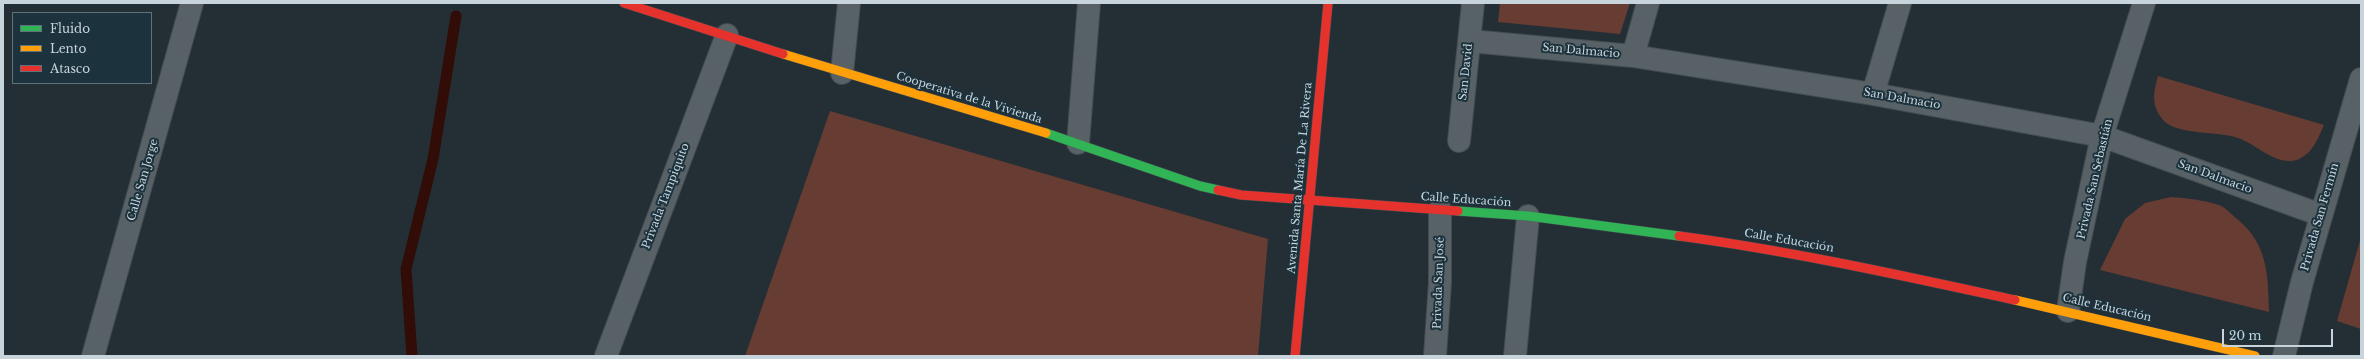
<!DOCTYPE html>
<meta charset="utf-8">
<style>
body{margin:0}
#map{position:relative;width:2364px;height:359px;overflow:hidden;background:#242f35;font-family:"Libre Baskerville",serif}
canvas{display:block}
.frame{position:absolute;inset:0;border:4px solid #c7d4db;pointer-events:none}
.legend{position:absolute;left:12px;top:12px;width:140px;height:72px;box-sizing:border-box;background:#1c323d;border:1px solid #60737c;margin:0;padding:5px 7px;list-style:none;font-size:12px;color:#c7d4db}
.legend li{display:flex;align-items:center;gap:8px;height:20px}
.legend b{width:20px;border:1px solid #60737c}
.scale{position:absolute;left:2222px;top:329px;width:111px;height:18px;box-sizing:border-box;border:2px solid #c7d4db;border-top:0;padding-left:5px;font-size:12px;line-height:14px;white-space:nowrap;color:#c7d4db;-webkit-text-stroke:3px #1c323d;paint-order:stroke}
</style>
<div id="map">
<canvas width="2364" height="359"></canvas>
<div class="frame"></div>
<ul class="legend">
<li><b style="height:5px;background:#30b455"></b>Fluido</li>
<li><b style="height:5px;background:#ff9f0a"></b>Lento</li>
<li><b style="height:5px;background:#e5322d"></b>Atasco</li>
</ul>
<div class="scale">20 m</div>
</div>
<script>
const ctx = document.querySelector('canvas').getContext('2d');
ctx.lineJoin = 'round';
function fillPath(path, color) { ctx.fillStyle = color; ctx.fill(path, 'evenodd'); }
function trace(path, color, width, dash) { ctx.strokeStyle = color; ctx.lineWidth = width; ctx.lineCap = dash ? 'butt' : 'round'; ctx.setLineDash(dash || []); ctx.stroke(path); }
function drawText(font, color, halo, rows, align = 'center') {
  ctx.font = font + ' "Libre Baskerville",serif'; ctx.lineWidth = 4; ctx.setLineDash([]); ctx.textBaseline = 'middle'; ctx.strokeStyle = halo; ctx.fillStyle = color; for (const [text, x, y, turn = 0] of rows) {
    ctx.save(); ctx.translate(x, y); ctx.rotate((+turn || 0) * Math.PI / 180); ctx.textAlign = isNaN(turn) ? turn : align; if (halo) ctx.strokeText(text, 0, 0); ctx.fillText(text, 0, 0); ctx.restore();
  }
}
fillPath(new Path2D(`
 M1500,3H1630L1620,34L1498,22Z
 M2158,76L2324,125C2318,138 2313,153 2299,159C2277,168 2257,144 2238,138C2218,131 2178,135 2164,121C2151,106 2153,94 2158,76Z
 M830,111L1268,239L1258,356H745Z
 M2171,197C2187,198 2203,200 2219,205C2225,207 2231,214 2236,218C2268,244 2268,274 2269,312L2100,270L2125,219L2145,203Z
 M2361,237V329L2337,321Z`), '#673c32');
trace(new Path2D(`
 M412,356L406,269L433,159L456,16`), '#320c06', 11);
const street = new Path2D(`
 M1470,41L1633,56L1873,94L2102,136L2321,215
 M1633,56L1648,3
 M842,73L849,3
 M1873,94L1900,3
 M1459,141L1473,3
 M1078,143L1089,3
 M2068,311L2075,262L2102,136L2144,3
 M93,356L192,3
 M606,356L727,35
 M1435,356L1440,282V210
 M1515,356L1528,216
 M2284,356L2302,282L2361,79`);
const fast = new Path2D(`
 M1046,133L1200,186L1218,190
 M1458,211L1528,216L1679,236`);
const slow = new Path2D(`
 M783,54L1046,133
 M2015,300L2255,356`);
const jam = new Path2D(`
 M624,3L783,54
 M1218,190L1241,195L1458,211
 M1679,236C1792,251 1904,276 2015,300
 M1295,356L1328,3`);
trace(street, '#434c51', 24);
trace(fast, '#434c51', 10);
trace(slow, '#434c51', 10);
trace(jam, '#434c51', 10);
trace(street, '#576166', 22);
trace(fast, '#30b455', 9);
trace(slow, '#ff9f0a', 9);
trace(jam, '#e5322d', 9);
drawText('11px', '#c7d4db', '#1c323d', [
 ["San Dalmacio",1581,51,5],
 ["San David",1466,72,-84],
 ["Cooperativa de la Vivienda",969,98,17],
 ["San Dalmacio",1902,99,10],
 ["San Dalmacio",2215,177,20],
 ["Avenida Santa María De La Rivera",1300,178,-85],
 ["Privada San Sebastián",2095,179,-77],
 ["Calle San Jorge",143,180,-74],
 ["Privada Tampiquito",666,196,-69],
 ["Calle Educación",1466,200,4],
 ["Privada San Fermín",2320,217,-74],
 ["Calle Educación",1789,241,10],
 ["Privada San José",1439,283,-88],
 ["Calle Educación",2107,308,13]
]);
</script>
